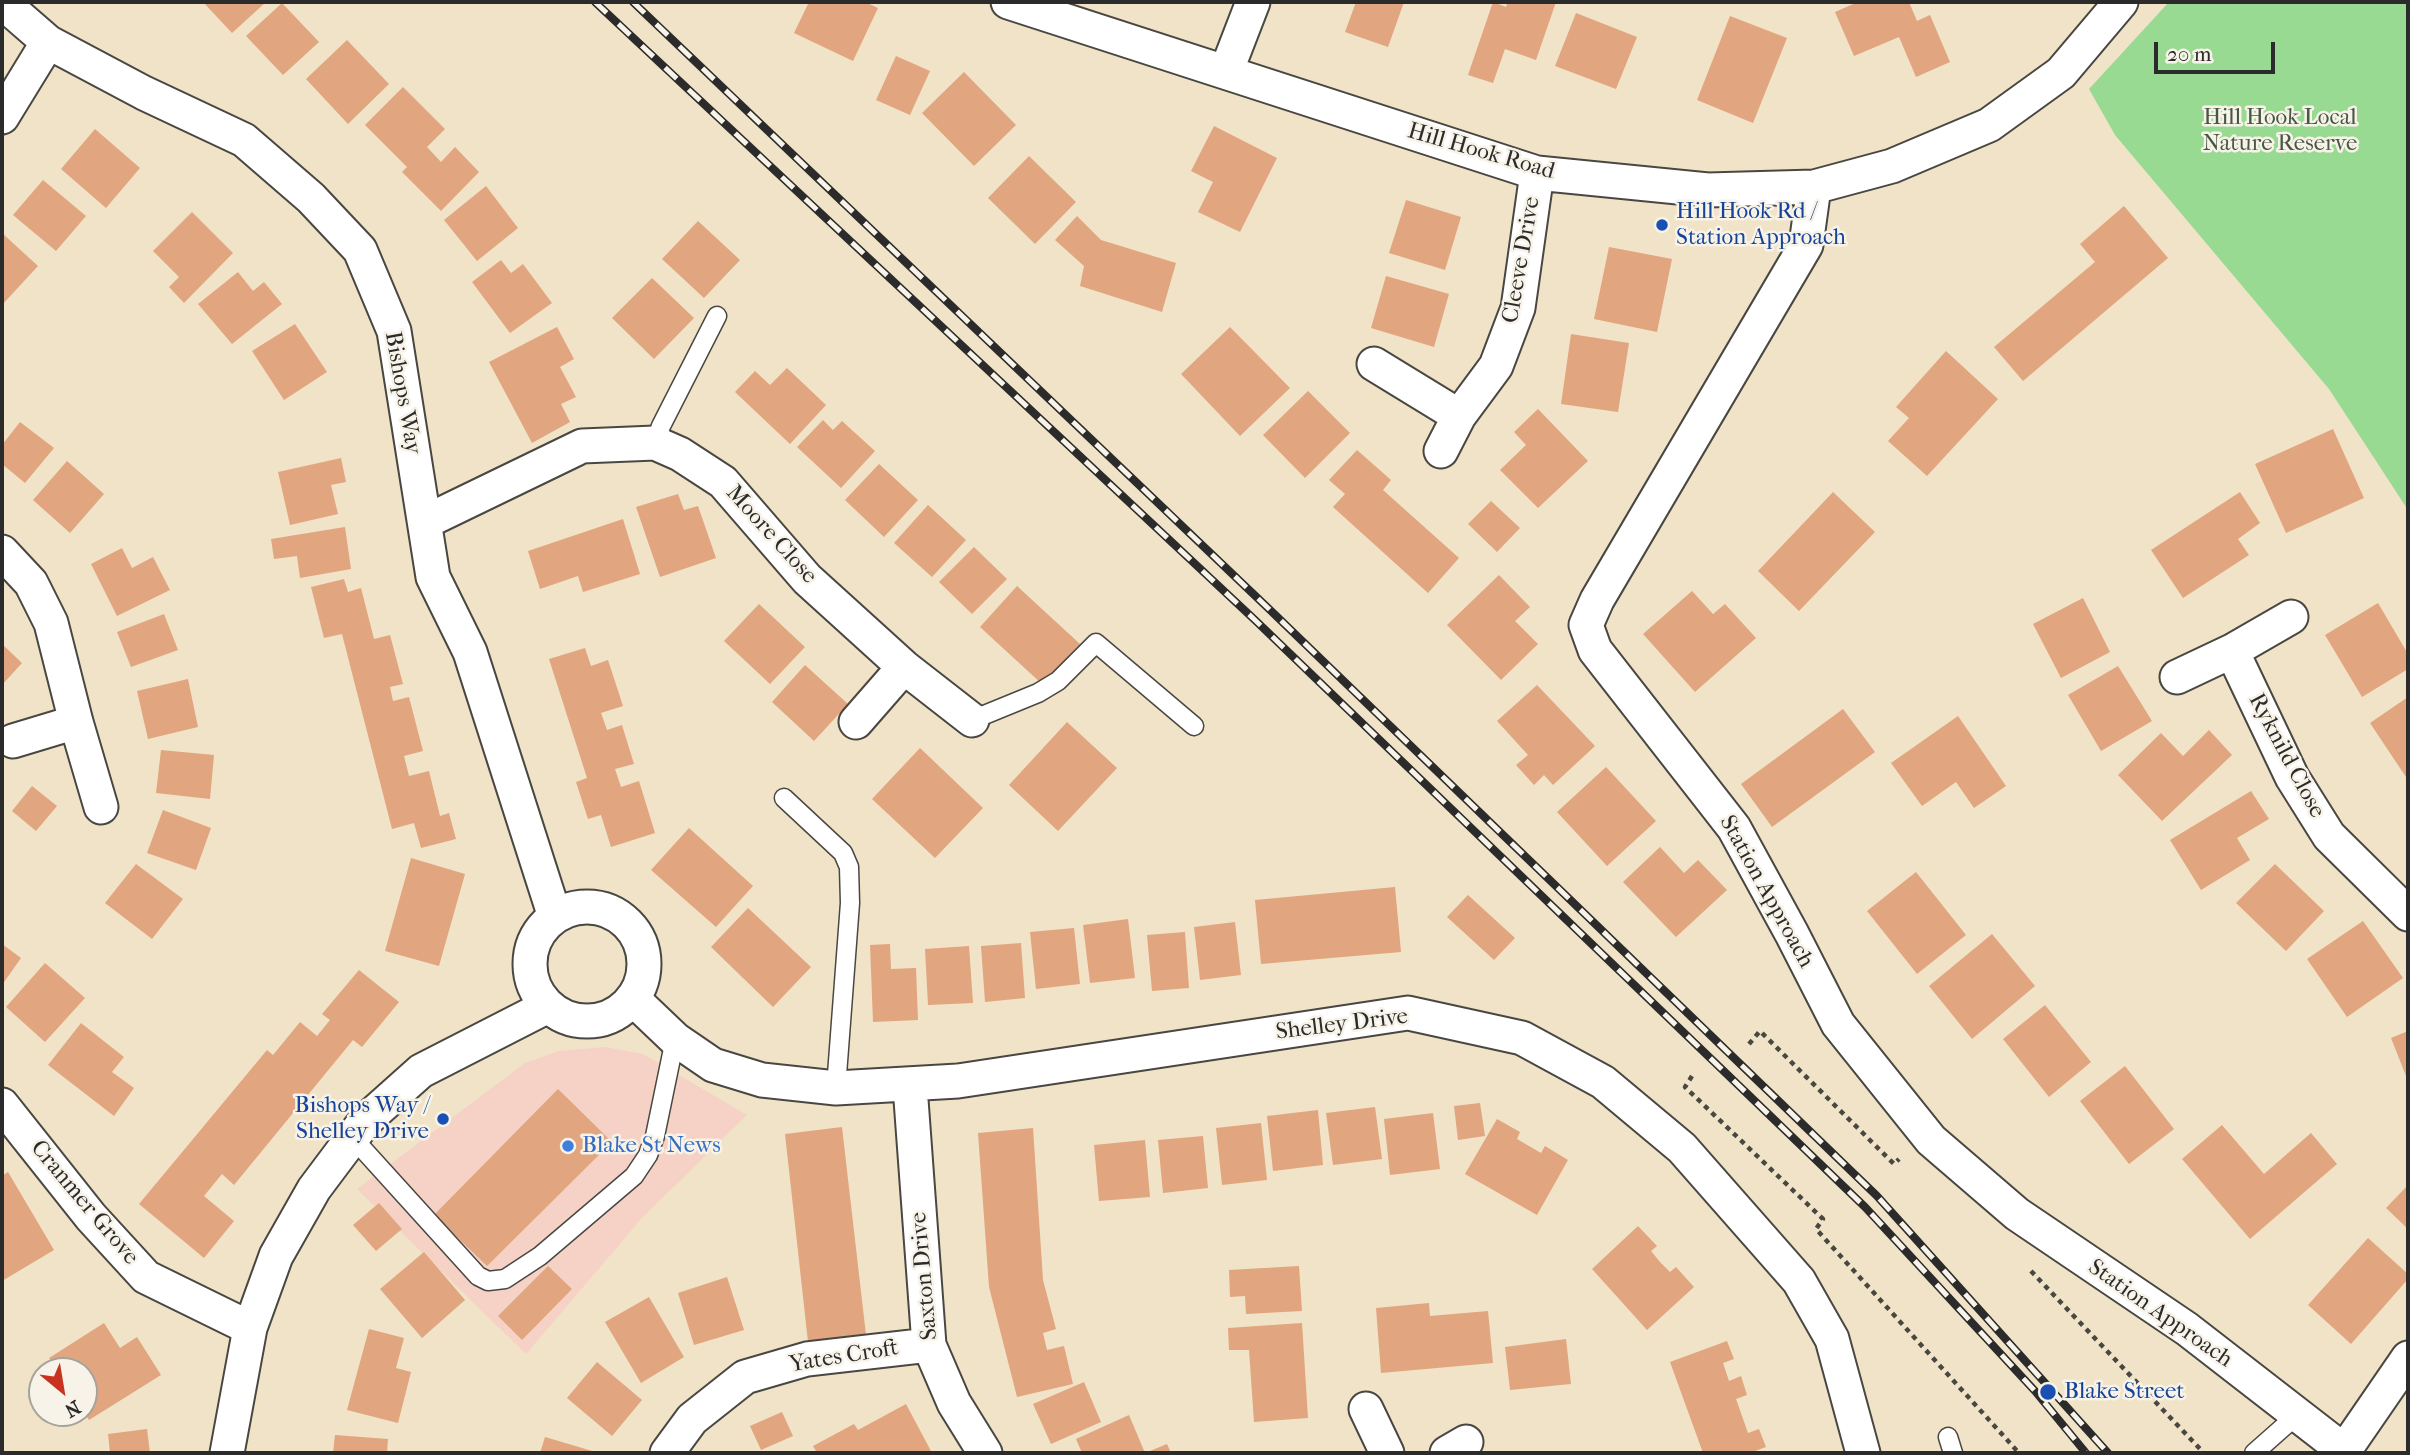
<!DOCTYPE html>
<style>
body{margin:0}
#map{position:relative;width:2410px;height:1455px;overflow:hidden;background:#f1e3c7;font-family:"IM FELL French Canon",serif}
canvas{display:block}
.frame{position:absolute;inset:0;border:4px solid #2b2b2b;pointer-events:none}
.north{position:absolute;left:28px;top:1357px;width:70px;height:70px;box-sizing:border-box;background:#f7f3e8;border:2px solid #a5a39c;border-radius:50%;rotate:150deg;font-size:19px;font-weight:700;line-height:28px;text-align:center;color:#2b2b2b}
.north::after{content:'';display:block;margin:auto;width:24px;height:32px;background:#c8321e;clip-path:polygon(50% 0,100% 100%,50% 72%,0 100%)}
.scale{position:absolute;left:2154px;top:42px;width:121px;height:32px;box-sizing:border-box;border:4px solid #2b2b2b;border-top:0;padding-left:9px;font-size:21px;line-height:24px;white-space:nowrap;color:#2b2b2b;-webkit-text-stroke:5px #f7f3e8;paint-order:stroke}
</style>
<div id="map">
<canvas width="2410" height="1455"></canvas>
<div class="frame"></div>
<div class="north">N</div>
<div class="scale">20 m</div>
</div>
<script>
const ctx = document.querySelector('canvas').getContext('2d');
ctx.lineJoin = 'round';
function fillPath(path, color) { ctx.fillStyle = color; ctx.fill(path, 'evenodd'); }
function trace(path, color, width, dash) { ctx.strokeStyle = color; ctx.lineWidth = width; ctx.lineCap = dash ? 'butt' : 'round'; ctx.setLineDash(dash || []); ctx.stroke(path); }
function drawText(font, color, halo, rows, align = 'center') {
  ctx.font = font + ' "IM FELL French Canon",serif'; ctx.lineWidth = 5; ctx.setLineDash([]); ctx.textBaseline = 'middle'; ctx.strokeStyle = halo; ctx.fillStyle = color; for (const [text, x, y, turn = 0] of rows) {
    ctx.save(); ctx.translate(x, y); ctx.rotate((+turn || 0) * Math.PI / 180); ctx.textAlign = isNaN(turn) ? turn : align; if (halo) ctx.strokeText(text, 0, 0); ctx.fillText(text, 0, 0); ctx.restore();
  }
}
fillPath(new Path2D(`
 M605,1047L643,1054L747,1115L642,1218L526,1354L357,1189L525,1063L559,1051Z`), '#f6d1c5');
fillPath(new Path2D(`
 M2169,2H2408V510L2329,389L2115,135L2089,89Z`), '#98da92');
fillPath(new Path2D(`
 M203,2H266L232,33Z
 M809,2H865L878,8L853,61L794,33Z
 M1356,2H1404L1388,47L1345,32Z
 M1493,2L1506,7L1508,2H1556L1536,60L1505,49L1493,83L1468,75Z
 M1858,2H1909L1917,21L1930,15L1950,62L1916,77L1899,37L1854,56L1835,12Z
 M282,3L319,42L283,75L246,36Z
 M1576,13L1637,37L1616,89L1555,66Z
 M1730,16L1787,38L1753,123L1697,100Z
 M347,40L389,84L348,124L306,79Z
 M896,56L930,71L910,115L876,100Z
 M964,72L1016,125L974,166L922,113Z
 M403,87L445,129L427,147L441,162L455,147L479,172L441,211L402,172L407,167L365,125Z
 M1214,126L1277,158L1240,232L1198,212L1213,182L1191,171Z
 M95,129L140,168L106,208L61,169Z
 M1029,156L1076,202L1035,244L988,198Z
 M43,180L86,216L56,251L13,215Z
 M486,186L518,228L477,261L444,220Z
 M1406,200L1461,217L1445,270L1389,253Z
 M2124,206L2168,258L2023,381L1994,347L2095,262L2080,244Z
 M192,212L233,253L184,303L169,287L179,277L153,251Z
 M1077,216L1101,240L1176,263L1162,312L1080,286L1084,266L1055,240Z
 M698,221L740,260L704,298L662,259Z
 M2,233L38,266L2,305Z
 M1609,247L1672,259L1657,332L1594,319Z
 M501,260L511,273L523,264L552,303L510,333L472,282Z
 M238,272L253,291L264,282L282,304L232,344L198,304Z
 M1386,276L1449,294L1434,347L1371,328Z
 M652,278L694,318L654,359L612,318Z
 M295,324L327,372L284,400L252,351Z
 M557,327L574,359L560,367L576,397L561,404L570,422L532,443L489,362Z
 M1230,327L1290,388L1240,436L1181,374Z
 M1571,334L1629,343L1618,412L1561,404Z
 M1946,351L1998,399L1927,476L1888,441L1909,418L1896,407Z
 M787,368L826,405L790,444L735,392L755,371L770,385Z
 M1308,391L1350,433L1305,478L1263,435Z
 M1538,409L1588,461L1538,508L1500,470L1526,445L1514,432Z
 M823,420L833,430L842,421L875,451L841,488L797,447Z
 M20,422L54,448L25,483L2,464V445Z
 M2333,429L2364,498L2286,533L2255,464Z
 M1357,450L1391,480L1383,490L1459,558L1428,593L1333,507L1345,494L1329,480Z
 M341,458L346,482L331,485L338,514L290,525L278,472Z
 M67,461L104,494L70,533L33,500Z
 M879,464L918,500L884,537L845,500Z
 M1833,492L1875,532L1799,611L1758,571Z
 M2240,492L2260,523L2238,539L2249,555L2183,598L2151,550Z
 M678,494L684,510L698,506L716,558L660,577L636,507Z
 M1491,501L1520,528L1497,552L1468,524Z
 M928,505L966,540L932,577L894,543Z
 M623,519L640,574L583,592L578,576L540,589L528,551Z
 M345,527L351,569L300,578L297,556L274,559L271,539Z
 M974,547L1007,579L972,614L939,582Z
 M122,548L132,568L153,557L170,590L117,616L91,564Z
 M1499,575L1530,607L1515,621L1538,644L1501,680L1447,625Z
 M344,579L348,592L361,588L374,639L390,635L403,684L390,687L393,701L409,697L423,751L404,756L409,776L429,771L440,816L449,813L456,839L421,848L414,823L392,829L342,634L324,638L311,587Z
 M1017,586L1080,644L1042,684L980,627Z
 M1692,591L1713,614L1725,604L1756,638L1695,692L1643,634Z
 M2083,598L2110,652L2061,678L2033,624Z
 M2378,603L2408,654V669L2362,697L2325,635Z
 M759,604L805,647L770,684L724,641Z
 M164,614L178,650L131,667L117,632Z
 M2,644L22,663L2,685Z
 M585,648L591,666L608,660L623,706L601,713L607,730L622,725L634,764L615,769L621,787L639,781L655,833L611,847L601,815L588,819L576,782L587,778L549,659Z
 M805,665L848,704L814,741L772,702Z
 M2118,666L2152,721L2101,751L2068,695Z
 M188,679L198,727L148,739L137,691Z
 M1537,685L1595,746L1553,785L1544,775L1534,785L1516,765L1528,755L1497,721Z
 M2408,697V780L2370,723Z
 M1843,709L1875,752L1772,827L1741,784Z
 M1958,716L2006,786L1974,808L1956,782L1922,806L1891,763Z
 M1067,722L1117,768L1058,831L1009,785Z
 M2209,730L2232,755L2162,821L2118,775L2161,733L2183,756Z
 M920,748L983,808L935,858L872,799Z
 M161,750L214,755L210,799L156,793Z
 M1606,767L1656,821L1607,866L1557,812Z
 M32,786L57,806L36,831L12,811Z
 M2251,791L2269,819L2237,838L2250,860L2201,890L2170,840Z
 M163,810L211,828L196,870L147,853Z
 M689,828L753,886L716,927L651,870Z
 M1660,847L1684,873L1698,860L1727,890L1676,937L1623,882Z
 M411,858L465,874L439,966L385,951Z
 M136,864L183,899L152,939L105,903Z
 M2275,864L2324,911L2286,951L2236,903Z
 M1916,872L1966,935L1917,974L1867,911Z
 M1395,887L1401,952L1261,964L1255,900Z
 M1468,895L1515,938L1494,960L1447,917Z
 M748,908L811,967L773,1007L711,947Z
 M1128,919L1135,978L1090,983L1083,925Z
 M2363,921L2403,978L2347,1017L2307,959Z
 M1235,922L1241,975L1200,980L1194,927Z
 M1074,928L1080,984L1036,989L1030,932Z
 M1185,932L1189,988L1152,991L1147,935Z
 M1992,934L2035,986L1972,1039L1929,986Z
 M1021,943L1025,998L985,1002L981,946Z
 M2,944L21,958L2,985Z
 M890,944L891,969L916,968L918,1020L873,1022L870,945Z
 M969,946L973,1003L928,1005L925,949Z
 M45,963L85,998L45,1042L6,1007Z
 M359,970L399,1002L362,1047L353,1040L234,1185L222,1174L204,1196L234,1221L204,1258L139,1204L267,1050L273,1055L300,1022L317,1036L330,1020L322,1014Z
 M2045,1005L2091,1062L2049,1097L2003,1039Z
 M81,1023L124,1057L112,1072L134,1088L114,1116L48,1065Z
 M2408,1031V1081L2391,1038Z
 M2125,1066L2174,1129L2129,1164L2080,1101Z
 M558,1089L612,1142L487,1266L434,1215Z
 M1480,1103L1485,1136L1458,1140L1454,1106Z
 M1375,1107L1382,1159L1333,1165L1326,1113Z
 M1318,1110L1323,1165L1273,1171L1267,1116Z
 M1433,1113L1440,1169L1390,1175L1384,1119Z
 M1497,1119L1520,1132L1517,1139L1541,1153L1545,1146L1568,1160L1537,1215L1465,1174Z
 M1261,1123L1267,1180L1222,1185L1216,1128Z
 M2222,1125L2264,1174L2311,1133L2337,1164L2250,1239L2182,1159Z
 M842,1127L866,1335L808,1342L785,1134Z
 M1033,1128L1043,1280L1056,1329L1043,1333L1047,1350L1064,1346L1073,1384L1017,1397L989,1287L978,1133Z
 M1203,1136L1208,1188L1163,1193L1158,1140Z
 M1145,1140L1150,1197L1099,1201L1094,1145Z
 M8,1172L54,1250L2,1281V1176Z
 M2408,1185V1229L2386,1208Z
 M379,1203L402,1229L376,1251L353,1225Z
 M1638,1226L1657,1246L1651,1251L1660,1262L1670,1272L1676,1267L1694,1287L1647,1330L1592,1269Z
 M2368,1238L2408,1274V1279L2351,1344L2308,1305Z
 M424,1252L465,1300L422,1338L380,1289Z
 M548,1266L572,1289L522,1340L498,1316Z
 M1299,1266L1302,1311L1246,1314L1245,1296L1230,1297L1229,1270Z
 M727,1277L744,1330L694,1345L678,1293Z
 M649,1297L684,1357L641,1383L605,1322Z
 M1429,1303L1430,1316L1488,1311L1493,1363L1381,1373L1376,1308Z
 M104,1323L120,1348L137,1337L161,1375L89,1420L84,1412V1371H58L49,1358Z
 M1302,1323L1308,1418L1254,1422L1249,1350H1229L1228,1328Z
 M369,1329L404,1338L396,1368L411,1372L398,1423L347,1410Z
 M1566,1339L1571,1384L1510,1390L1505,1347Z
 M1727,1341L1734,1359L1723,1363L1729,1381L1741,1376L1747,1395L1736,1399L1748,1433L1759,1429L1766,1447L1755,1451L1756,1453H1703L1670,1362Z
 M597,1362L642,1400L612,1436L567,1398Z
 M1084,1382L1101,1422L1051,1444L1033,1404Z
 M906,1404L932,1453H817L813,1446L854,1424L858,1430Z
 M782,1412L793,1436L761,1450L750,1426Z
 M1129,1415L1145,1453L1167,1444L1171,1453H1082L1076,1439Z
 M147,1429L150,1453H110L108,1434Z
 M335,1435L388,1439L387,1453H333Z
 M545,1437L599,1453H540Z`), '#e1a57f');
const lane = new Path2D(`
 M655,443L661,426L717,316
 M972,720L1038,693L1058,681L1096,643L1194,726
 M784,798L843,853L849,867L850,903L836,1088
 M352,1137L478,1276L488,1281L505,1279L540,1256L634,1176L648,1155L655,1136L675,1039
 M1948,1437L1953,1453
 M2254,1453L2297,1415`);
const street = new Path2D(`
 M2,2L48,42L144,93L244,140L311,198L360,250L394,331L433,577L470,652L555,917
 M1008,2L1537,173L1708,190L1814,187L1892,166L1989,125L2061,73L2121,2
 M1226,72L1253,2
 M2,117L48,42
 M1814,187L1806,245L1597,600L1586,625L1595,650L1734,828L1792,934L1838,1024L1931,1140L2017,1214L2187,1329L2347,1453
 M1374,364L1459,416L1496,366L1518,308L1537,173
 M1441,451L1459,416
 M425,522L582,446L655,443L680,454L723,482L807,579L904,667
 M2,552L31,583L51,623L76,722L101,807
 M2232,651L2292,777L2329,836L2408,914
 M2177,677L2232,651L2291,617
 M856,722L904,667L972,720
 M13,741L76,722
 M530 964a57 57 0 1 1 114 0a57 57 0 1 1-114 0Z
 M633,999L675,1039L713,1065L762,1080L836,1088L958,1081L1408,1013L1522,1038L1603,1082L1682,1148L1799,1281L1832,1339L1863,1453
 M910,1086L929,1345L954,1403L985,1453
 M2,1105L91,1217L146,1277L250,1328
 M1366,1409L1387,1453
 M2344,1451L2408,1358
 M227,1453L250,1328L276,1256L314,1189L365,1121L421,1071L548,1006
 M667,1453L692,1419L745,1377L807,1359L929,1345
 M1447,1453L1466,1442`);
trace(lane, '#494742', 21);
trace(street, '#494742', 37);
trace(new Path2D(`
 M1749,1044L1760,1031L1894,1164L1899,1159
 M1692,1076L1685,1087L1823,1219L1816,1229L2019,1453
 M2031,1271L2204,1453`), '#494742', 4.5, [5, 5]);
trace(lane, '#fff', 18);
trace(street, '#fff', 33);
const rail = new Path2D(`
 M595,2L1256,621L1865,1207L2035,1391L2086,1453
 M633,2L1268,608L1877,1196L2108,1453`);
trace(rail, '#2b2b2b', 8);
trace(rail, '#f7f3e8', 5, [16]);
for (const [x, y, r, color] of [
 [1662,225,7,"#1a4fb4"],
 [443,1119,7,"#1a4fb4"],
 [568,1146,7,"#3f7fe0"],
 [2048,1392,9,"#1a4fb4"]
]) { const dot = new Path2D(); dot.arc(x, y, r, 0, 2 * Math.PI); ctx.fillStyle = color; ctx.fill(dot); trace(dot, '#f7f3e8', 2.5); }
drawText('23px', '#465745', '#f7f3e8', [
 ["Hill Hook Local",2280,118],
 ["Nature Reserve",2280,144]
]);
drawText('23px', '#2b2b2b', '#f7f3e8', [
 ["Hill Hook Road",1481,152,16],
 ["Cleeve Drive",1522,260,-80],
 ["Bishops Way",402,393,80],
 ["Moore Close",771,535,48],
 ["Ryknild Close",2286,756,62],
 ["Station Approach",1766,892,61],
 ["Shelley Drive",1342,1025,-7],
 ["Cranmer Grove",84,1203,50],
 ["Saxton Drive",925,1276,-95],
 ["Station Approach",2160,1314,35],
 ["Yates Croft",844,1357,-9]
]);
drawText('23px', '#164399', '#f7f3e8', [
 ["Hill Hook Rd /",1676,212],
 ["Station Approach",1676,238],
 ["Bishops Way /",429,1106,"right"],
 ["Shelley Drive",429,1132,"right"],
 ["Blake Street",2064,1392]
], 'left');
drawText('23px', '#366cbe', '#f7f3e8', [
 ["Blake St News",582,1146]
], 'left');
</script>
